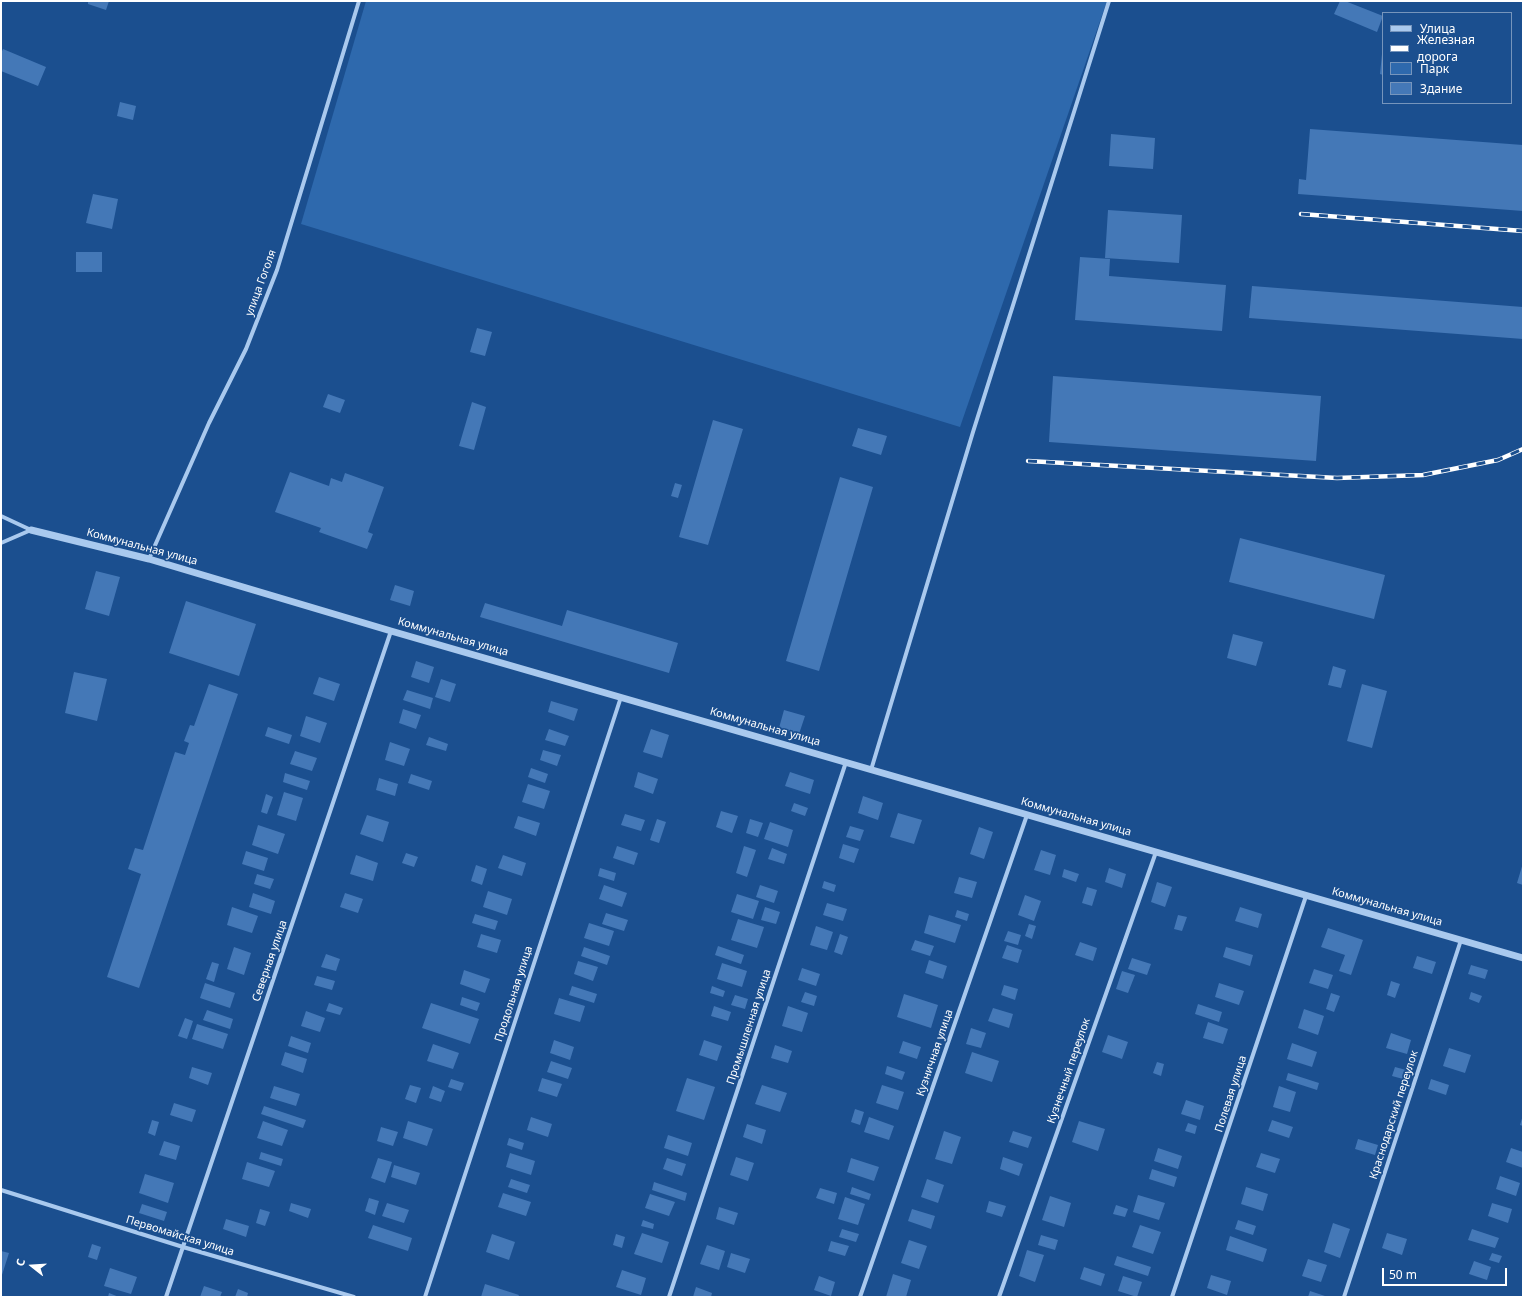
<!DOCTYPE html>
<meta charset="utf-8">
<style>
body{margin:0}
#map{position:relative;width:1524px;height:1298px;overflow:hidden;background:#1b4f8f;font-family:"Noto Sans",sans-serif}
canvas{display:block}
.frame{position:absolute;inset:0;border:2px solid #fff;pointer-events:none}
.legend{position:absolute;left:1382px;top:12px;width:130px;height:92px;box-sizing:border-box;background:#1b4f8f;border:1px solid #7695bc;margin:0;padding:5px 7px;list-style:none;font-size:12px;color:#fff}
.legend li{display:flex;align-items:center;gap:8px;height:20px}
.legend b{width:20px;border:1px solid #7695bc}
.north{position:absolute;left:12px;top:1246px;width:40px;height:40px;-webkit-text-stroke:3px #1b4f8f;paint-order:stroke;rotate:287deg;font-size:11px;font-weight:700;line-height:16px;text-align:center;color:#fff}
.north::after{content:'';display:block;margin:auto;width:14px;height:18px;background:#fff;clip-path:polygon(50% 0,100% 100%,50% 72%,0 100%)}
.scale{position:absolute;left:1382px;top:1268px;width:125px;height:18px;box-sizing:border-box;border:2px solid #fff;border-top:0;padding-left:5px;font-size:12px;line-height:14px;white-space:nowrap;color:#fff;-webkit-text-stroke:3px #1b4f8f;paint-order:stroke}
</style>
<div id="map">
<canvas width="1524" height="1298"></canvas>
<div class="frame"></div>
<ul class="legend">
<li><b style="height:5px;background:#a9c9ee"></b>Улица</li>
<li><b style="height:5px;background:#fff"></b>Железная дорога</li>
<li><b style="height:11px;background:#2e69ad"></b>Парк</li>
<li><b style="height:11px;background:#4478b7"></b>Здание</li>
</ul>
<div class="north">С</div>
<div class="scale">50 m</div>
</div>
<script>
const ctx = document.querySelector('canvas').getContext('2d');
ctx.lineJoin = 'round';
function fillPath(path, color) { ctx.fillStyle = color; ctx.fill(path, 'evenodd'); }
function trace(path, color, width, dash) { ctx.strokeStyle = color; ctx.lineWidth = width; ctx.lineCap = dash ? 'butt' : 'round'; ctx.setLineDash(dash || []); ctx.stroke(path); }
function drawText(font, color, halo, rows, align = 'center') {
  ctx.font = font + ' "Noto Sans",sans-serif'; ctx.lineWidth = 3.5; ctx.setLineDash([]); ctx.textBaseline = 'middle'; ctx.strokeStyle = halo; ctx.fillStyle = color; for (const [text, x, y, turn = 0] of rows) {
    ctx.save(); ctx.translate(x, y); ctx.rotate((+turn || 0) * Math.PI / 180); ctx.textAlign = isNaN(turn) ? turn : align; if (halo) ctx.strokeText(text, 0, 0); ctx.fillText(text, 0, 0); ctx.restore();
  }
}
fillPath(new Path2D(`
 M366,1H1107L960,427L301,224Z`), '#2e69ad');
fillPath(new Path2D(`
 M88,1H109L106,10L88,4Z
 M1340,1H1345L1383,16L1377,32L1334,14Z
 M3,49L46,67L38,86L1,71V53Z
 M1382,54H1383V75L1380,74Z
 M120,102L136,106L133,120L117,116Z
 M1310,129L1523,145V211L1298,194L1299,179L1306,180Z
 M1111,134L1155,138L1153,169L1109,166Z
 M93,194L118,199L112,229L86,223Z
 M1108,210L1182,215L1179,263L1105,258Z
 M76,252H102V272H76Z
 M1080,257L1110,259L1109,276L1226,285L1222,331L1075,320Z
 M1252,286L1523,307V339L1249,318Z
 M477,328L492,332L485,356L470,352Z
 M1053,376L1321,396L1316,461L1049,442Z
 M328,394L345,400L340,413L323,407Z
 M472,402L486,407L474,450L459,446Z
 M713,420L743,429L708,545L679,537Z
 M858,428L887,436L881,455L852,446Z
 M290,472L329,486L331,478L342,482L345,473L384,487L368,532L373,534L367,549L319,532L321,528L275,512Z
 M840,477L873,487L819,671L786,661Z
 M675,483L682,485L678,498L671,496Z
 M1240,538L1385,575L1374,619L1229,582Z
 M96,571L120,577L109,616L85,609Z
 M395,585L414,591L410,606L390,600Z
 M186,601L256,624L239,676L169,653Z
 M485,603L562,626L567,610L678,643L669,673L480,617Z
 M1233,634L1263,642L1256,666L1227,658Z
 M416,661L434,667L429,683L411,677Z
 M1333,666L1346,670L1341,688L1328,685Z
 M74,672L107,679L97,721L65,713Z
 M319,677L340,684L334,701L313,694Z
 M441,679L456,684L450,702L435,697Z
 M209,684L238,694L139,988L107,977L141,874L128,869L135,848L143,850L175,752L185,755L189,743L184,741L190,725L194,726Z
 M1362,684L1387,691L1372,748L1347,741Z
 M407,690L433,698L430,709L403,700Z
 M551,701L578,709L574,721L548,712Z
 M403,709L421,715L416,729L399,723Z
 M784,710L805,716L799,734L779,728Z
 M306,716L327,723L320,743L300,736Z
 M268,727L292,735L289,744L265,736Z
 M549,729L569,736L565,746L545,740Z
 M651,729L669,735L662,758L643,752Z
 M429,737L448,744L446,751L426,745Z
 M390,742L410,749L404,766L385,760Z
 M543,750L561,755L557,766L540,760Z
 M295,751L317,758L312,771L290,764Z
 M531,768L548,774L545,783L528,777Z
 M638,772L658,779L653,794L634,787Z
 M790,772L814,780L810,794L785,786Z
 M285,773L310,781L307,790L283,782Z
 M411,774L432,781L429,790L408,783Z
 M379,778L398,784L395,796L376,790Z
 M528,784L550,791L544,809L522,802Z
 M284,792L303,798L296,821L277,815Z
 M266,794L273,797L267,814L261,812Z
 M863,796L883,803L878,820L858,813Z
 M794,803L808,808L805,816L791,811Z
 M721,811L738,816L732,833L716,827Z
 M898,813L922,820L914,844L890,837Z
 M625,814L645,820L641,831L621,825Z
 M367,815L389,822L383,842L360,834Z
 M518,816L540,823L536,836L514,828Z
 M657,819L666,822L659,843L650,840Z
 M750,819L763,823L758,837L746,833Z
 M770,822L793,830L788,847L764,839Z
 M258,825L285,834L278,854L252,845Z
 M850,826L864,830L860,841L846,837Z
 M979,827L993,832L984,859L970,854Z
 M843,844L859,849L854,863L839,858Z
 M617,846L638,853L634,865L613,858Z
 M744,846L756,850L747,877L736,873Z
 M772,848L787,854L784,864L768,859Z
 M1041,850L1056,855L1050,875L1034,870Z
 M246,851L268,858L264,871L242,864Z
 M406,853L418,857L414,867L402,863Z
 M356,855L378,863L373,881L350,874Z
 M503,855L526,863L522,876L498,868Z
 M1523,863V885L1517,883Z
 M476,865L487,869L482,885L471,881Z
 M600,868L616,873L614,881L598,876Z
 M1109,868L1126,874L1122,888L1105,882Z
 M1064,869L1079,874L1076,882L1062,877Z
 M257,874L274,879L270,889L254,884Z
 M959,877L977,882L972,898L954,893Z
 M824,881L836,885L834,892L822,888Z
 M1157,882L1172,887L1165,907L1151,902Z
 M604,885L627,893L622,907L599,899Z
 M760,885L778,891L774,903L756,897Z
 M1087,887L1097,890L1092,906L1082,903Z
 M488,891L512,899L507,915L483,907Z
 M253,893L275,901L271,914L249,907Z
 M345,893L363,899L358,913L340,907Z
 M737,894L759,901L753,919L731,912Z
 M1025,895L1041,901L1034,921L1018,915Z
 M827,903L847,909L843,921L823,915Z
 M232,907L258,916L252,933L227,925Z
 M765,907L780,912L776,924L761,920Z
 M1240,907L1262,914L1258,928L1235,921Z
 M957,910L969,914L967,921L955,917Z
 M606,913L628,920L624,931L602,924Z
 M475,914L498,921L495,930L472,923Z
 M929,915L961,925L955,943L924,933Z
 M1178,915L1187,917L1182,931L1174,929Z
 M738,919L764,927L757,948L731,940Z
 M589,923L614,931L609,946L584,938Z
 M1029,924L1036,926L1032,939L1025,936Z
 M816,926L833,932L827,950L810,945Z
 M1328,928L1363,940L1351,975L1339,971L1345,955L1321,947Z
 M1008,931L1021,935L1018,945L1004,941Z
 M481,934L501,940L497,953L477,947Z
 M840,934L848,937L842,955L834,952Z
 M915,940L934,946L930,956L911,950Z
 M1080,942L1097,948L1093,961L1075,955Z
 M1007,945L1022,950L1018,963L1002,958Z
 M718,946L744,955L741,964L715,955Z
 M234,947L251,953L244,975L227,969Z
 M584,947L610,956L607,965L581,956Z
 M1226,947L1253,955L1250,966L1223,957Z
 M326,954L340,959L336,971L321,967Z
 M1417,956L1436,962L1432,974L1413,968Z
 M1132,958L1151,964L1147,975L1128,969Z
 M929,960L947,966L943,979L925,973Z
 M578,961L598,967L593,981L574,974Z
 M212,962L219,964L214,982L206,979Z
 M722,963L747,971L742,987L717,979Z
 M1471,965L1488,970L1485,979L1468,974Z
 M802,968L820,974L816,986L798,980Z
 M1314,969L1333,975L1328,989L1309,983Z
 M464,970L490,979L485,993L460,984Z
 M1122,971L1135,975L1128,993L1116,989Z
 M317,976L335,981L332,990L314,985Z
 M1391,981L1400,984L1395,998L1387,995Z
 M205,983L235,993L230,1008L200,998Z
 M1219,983L1244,991L1239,1005L1215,997Z
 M1004,985L1018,989L1015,1000L1001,995Z
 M572,986L597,994L594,1003L569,995Z
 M712,986L725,991L723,997L710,993Z
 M805,992L817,996L814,1006L801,1002Z
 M1471,992L1482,996L1479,1003L1469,999Z
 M1331,993L1340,996L1334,1012L1326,1009Z
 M904,994L938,1005L931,1028L897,1017Z
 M735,995L748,999L745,1009L731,1005Z
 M462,997L480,1003L477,1011L460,1005Z
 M559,998L585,1006L580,1022L554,1014Z
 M329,1003L343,1008L340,1015L326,1011Z
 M431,1003L479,1019L470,1044L422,1028Z
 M1198,1004L1222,1012L1219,1022L1195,1014Z
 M714,1006L731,1012L728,1021L711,1016Z
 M788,1006L808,1013L802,1032L782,1026Z
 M993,1008L1013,1014L1009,1028L988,1021Z
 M1304,1009L1324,1016L1318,1035L1298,1028Z
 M207,1010L233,1019L230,1029L203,1020Z
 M306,1011L325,1018L320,1032L301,1026Z
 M185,1018L193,1021L187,1039L178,1036Z
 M1208,1022L1228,1029L1223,1044L1203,1038Z
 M197,1024L228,1034L223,1049L192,1039Z
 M971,1028L986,1033L981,1048L966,1044Z
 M1391,1033L1411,1040L1407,1054L1386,1048Z
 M1108,1035L1128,1042L1122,1059L1102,1052Z
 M291,1036L311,1043L308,1053L288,1046Z
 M554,1040L574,1047L570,1060L550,1053Z
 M704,1040L722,1046L717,1061L699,1055Z
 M903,1041L921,1047L917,1059L899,1053Z
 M1292,1043L1317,1052L1312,1067L1287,1059Z
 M433,1044L459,1053L453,1069L427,1061Z
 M775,1045L792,1051L788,1063L771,1058Z
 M1449,1048L1471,1055L1465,1073L1443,1066Z
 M285,1052L307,1059L303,1073L281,1065Z
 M972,1052L999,1061L992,1082L965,1073Z
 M551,1061L572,1068L568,1079L547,1072Z
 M1157,1062L1164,1064L1161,1076L1153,1073Z
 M887,1066L905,1072L902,1080L885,1074Z
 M192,1067L212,1073L208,1085L189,1078Z
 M1395,1067L1406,1070L1403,1079L1392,1076Z
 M1288,1073L1319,1083L1317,1090L1286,1080Z
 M542,1078L562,1084L557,1097L538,1091Z
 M687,1078L715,1087L704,1120L676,1111Z
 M451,1079L464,1083L461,1091L448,1087Z
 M1431,1079L1449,1085L1446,1095L1428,1089Z
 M410,1085L421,1088L416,1103L405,1099Z
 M762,1085L787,1093L780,1112L755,1104Z
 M882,1085L904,1092L898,1110L876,1103Z
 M274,1086L300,1094L296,1106L270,1098Z
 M433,1086L445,1091L441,1102L429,1098Z
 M1279,1086L1296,1092L1290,1112L1273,1107Z
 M1186,1100L1204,1106L1200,1120L1181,1114Z
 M174,1103L196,1110L192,1122L170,1115Z
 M264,1106L306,1120L303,1128L261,1114Z
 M855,1109L864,1112L860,1125L851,1122Z
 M1523,1115V1126L1520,1125Z
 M531,1117L552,1124L548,1137L527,1130Z
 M869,1117L894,1126L889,1140L864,1132Z
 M152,1120L159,1122L155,1136L148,1133Z
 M1272,1120L1293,1127L1289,1138L1268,1131Z
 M263,1121L288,1130L282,1146L257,1138Z
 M408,1121L433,1129L427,1146L403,1138Z
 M1079,1121L1105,1129L1098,1151L1072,1142Z
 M1188,1123L1197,1126L1195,1134L1185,1131Z
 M747,1124L766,1130L762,1144L743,1137Z
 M381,1127L398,1132L393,1146L377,1141Z
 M944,1131L961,1137L952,1164L935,1159Z
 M1013,1131L1032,1137L1028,1148L1009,1142Z
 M668,1135L692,1143L688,1156L664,1148Z
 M509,1138L524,1143L522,1150L507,1145Z
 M1358,1139L1378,1145L1375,1155L1355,1149Z
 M164,1141L180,1146L176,1160L159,1155Z
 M1158,1148L1182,1156L1178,1169L1154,1161Z
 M1511,1148L1523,1152V1168L1506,1162Z
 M261,1152L283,1159L281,1166L259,1159Z
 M510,1153L535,1161L531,1175L506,1167Z
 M1261,1153L1280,1159L1275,1173L1256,1167Z
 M736,1157L754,1163L748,1181L730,1175Z
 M1003,1157L1023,1164L1019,1176L1000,1169Z
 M378,1158L392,1162L385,1183L371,1178Z
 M667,1158L686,1164L682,1176L663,1169Z
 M851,1158L879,1167L874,1181L847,1172Z
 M247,1162L275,1171L269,1187L242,1179Z
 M394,1165L420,1173L416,1185L391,1177Z
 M1152,1169L1177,1177L1174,1187L1149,1179Z
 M145,1174L174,1183L168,1203L139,1193Z
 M1500,1176L1520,1183L1516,1196L1496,1189Z
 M511,1179L530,1185L527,1193L508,1187Z
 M927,1179L944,1185L938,1203L921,1197Z
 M654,1182L687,1193L685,1201L652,1190Z
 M852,1187L871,1194L869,1200L850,1194Z
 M1246,1187L1268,1194L1263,1211L1241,1204Z
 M820,1188L837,1193L834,1204L816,1198Z
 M503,1193L531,1202L526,1216L498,1207Z
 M650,1194L675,1202L669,1216L645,1208Z
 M1138,1195L1165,1203L1159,1220L1133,1212Z
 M1050,1196L1071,1203L1064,1227L1042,1220Z
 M845,1197L865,1204L858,1225L838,1219Z
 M369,1198L379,1201L375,1215L365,1211Z
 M989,1201L1006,1206L1002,1217L986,1212Z
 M291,1203L311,1209L308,1218L289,1211Z
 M387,1203L409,1210L404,1223L382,1216Z
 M1492,1203L1512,1209L1508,1223L1488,1216Z
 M142,1204L167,1212L164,1221L139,1213Z
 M1116,1205L1128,1209L1125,1217L1113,1214Z
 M719,1207L738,1213L734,1225L716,1219Z
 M260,1209L270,1212L265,1226L256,1223Z
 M912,1209L935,1216L931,1229L908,1221Z
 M226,1219L249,1226L246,1237L223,1229Z
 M643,1220L654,1224L653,1229L641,1226Z
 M1238,1220L1256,1226L1253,1235L1235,1229Z
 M1333,1223L1350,1229L1340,1258L1324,1252Z
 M373,1225L412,1238L408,1251L368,1238Z
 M1140,1225L1161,1232L1153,1254L1132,1247Z
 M842,1229L859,1234L856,1242L839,1237Z
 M1472,1229L1499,1238L1495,1248L1468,1240Z
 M642,1233L669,1242L662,1263L634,1254Z
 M1387,1233L1407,1239L1402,1255L1382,1248Z
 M492,1234L515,1242L509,1260L486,1252Z
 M616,1234L625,1237L622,1248L613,1245Z
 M1041,1235L1058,1240L1055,1250L1038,1245Z
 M1230,1236L1267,1249L1263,1262L1226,1250Z
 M909,1240L927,1246L919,1269L901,1263Z
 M831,1241L849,1246L845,1256L828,1251Z
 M92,1244L101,1247L97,1260L88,1257Z
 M707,1245L725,1251L719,1270L700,1264Z
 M1027,1250L1044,1255L1035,1282L1019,1276Z
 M1,1251L9,1253L1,1278Z
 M731,1253L750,1259L745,1273L727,1267Z
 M1492,1253L1502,1256L1499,1263L1489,1260Z
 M1117,1256L1151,1267L1148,1276L1114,1265Z
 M1308,1259L1327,1265L1321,1282L1302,1276Z
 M1474,1261L1491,1267L1487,1280L1469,1274Z
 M1084,1267L1105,1274L1101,1286L1080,1279Z
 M110,1268L137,1277L131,1294L104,1286Z
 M622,1270L646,1278L641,1295L616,1287Z
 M893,1274L911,1280L906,1297H886Z
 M1211,1275L1231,1281L1227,1295L1207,1288Z
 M819,1276L835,1282L831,1296L814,1290Z
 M1123,1276L1142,1282L1137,1297L1118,1291Z
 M485,1284L519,1295L518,1297H481Z
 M204,1286L222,1292L220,1297H200Z
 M696,1287L712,1293L711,1297H693Z
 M238,1289L248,1293L247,1297H235Z
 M1310,1291L1325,1296L1324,1297H1308Z
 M109,1293L119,1297H108Z`), '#4478b7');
trace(new Path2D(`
 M1,516L31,530
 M1,543L31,530
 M149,559L209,423L246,349L277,270L359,1
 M871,770L973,432L1109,1
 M1,1190L183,1247L354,1297
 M166,1297L391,631
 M425,1297L621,697
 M669,1297L846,762
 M860,1297L1027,815
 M999,1297L1156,852
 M1172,1297L1306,896
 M1344,1297L1461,940`), '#a9c9ee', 4);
trace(new Path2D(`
 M31,530L149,559L391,631L1523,958`), '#a9c9ee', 7);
const rail = new Path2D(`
 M1301,214L1523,231
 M1028,461L1337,478L1423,475L1498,460L1523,449`);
trace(rail, '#fff', 4.5);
trace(rail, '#1b4f8f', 3, [9]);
drawText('11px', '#fff', '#1b4f8f', [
 ["улица Гоголя",261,283,-70],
 ["Коммунальная улица",142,547,15],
 ["Коммунальная улица",453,637,16],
 ["Коммунальная улица",765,727,16],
 ["Коммунальная улица",1076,817,16],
 ["Коммунальная улица",1387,907,16],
 ["Северная улица",270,961,-71],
 ["Продольная улица",514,994,-72],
 ["Промышленная улица",749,1027,-72],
 ["Кузничная улица",935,1053,-71],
 ["Кузнечный переулок",1069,1071,-71],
 ["Полевая улица",1231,1094,-72],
 ["Краснодарский переулок",1394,1115,-72],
 ["Первомайская улица",180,1236,17]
]);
</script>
